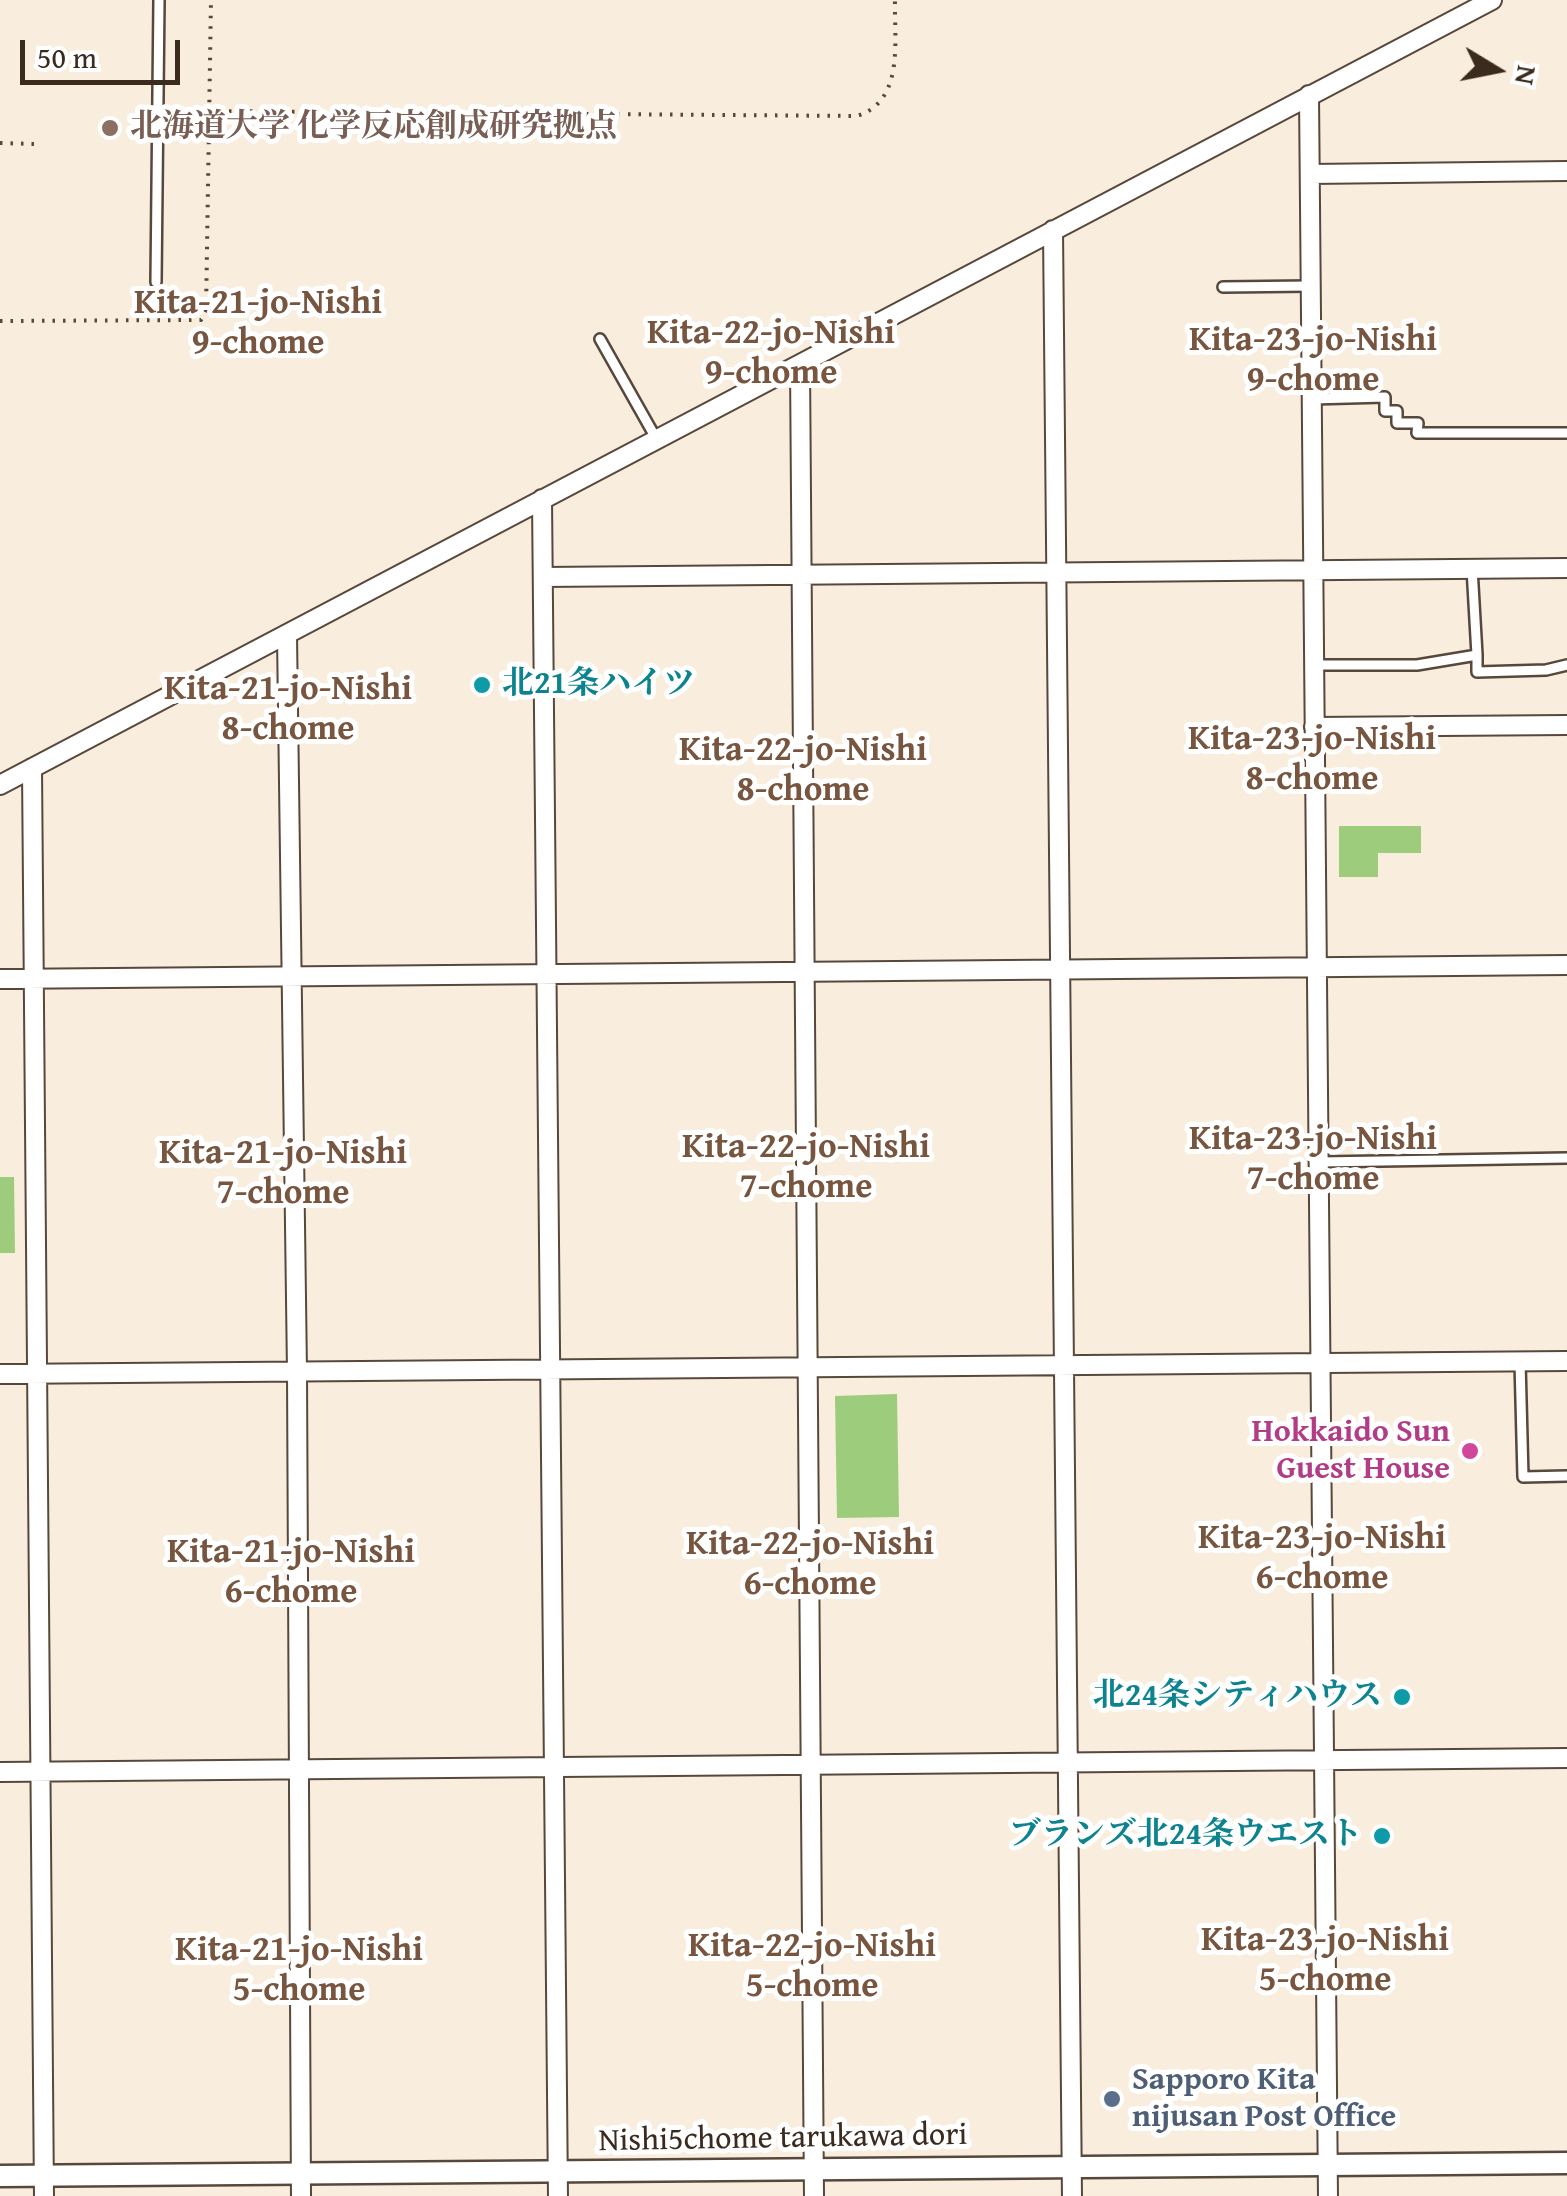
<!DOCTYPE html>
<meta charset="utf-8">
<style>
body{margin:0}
#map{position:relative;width:1567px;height:2196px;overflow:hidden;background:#f9edde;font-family:"Gentium Book Plus",serif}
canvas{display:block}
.north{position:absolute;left:1447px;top:20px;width:100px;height:100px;-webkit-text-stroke:8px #fff;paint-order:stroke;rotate:100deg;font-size:28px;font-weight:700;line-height:40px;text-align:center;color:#3b2a1e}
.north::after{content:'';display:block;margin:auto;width:35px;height:45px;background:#3b2a1e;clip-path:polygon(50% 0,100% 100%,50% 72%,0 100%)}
.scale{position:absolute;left:20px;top:40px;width:160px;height:45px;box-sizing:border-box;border:5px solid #3b2a1e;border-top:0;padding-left:12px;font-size:30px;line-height:35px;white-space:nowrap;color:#3b2a1e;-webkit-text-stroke:8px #fff;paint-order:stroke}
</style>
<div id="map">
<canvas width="1567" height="2196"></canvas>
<div class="north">N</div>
<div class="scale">50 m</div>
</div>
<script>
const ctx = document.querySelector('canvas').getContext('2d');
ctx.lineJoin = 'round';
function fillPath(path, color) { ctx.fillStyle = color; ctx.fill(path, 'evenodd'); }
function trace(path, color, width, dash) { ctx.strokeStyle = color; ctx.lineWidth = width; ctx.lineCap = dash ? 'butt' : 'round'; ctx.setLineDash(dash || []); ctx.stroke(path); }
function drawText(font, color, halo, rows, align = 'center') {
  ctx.font = font + ' "Gentium Book Plus","Noto Serif JP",serif'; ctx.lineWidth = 10; ctx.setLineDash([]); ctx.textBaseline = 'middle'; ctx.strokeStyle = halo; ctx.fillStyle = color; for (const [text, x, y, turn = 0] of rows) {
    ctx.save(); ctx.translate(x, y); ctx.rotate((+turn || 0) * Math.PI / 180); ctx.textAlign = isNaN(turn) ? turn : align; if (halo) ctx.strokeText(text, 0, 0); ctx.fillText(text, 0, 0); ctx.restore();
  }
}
fillPath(new Path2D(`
 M1339,826H1421V853H1378V877H1339Z
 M0,1177H14L15,1253H0Z
 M897,1394L899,1517L837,1518L835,1396Z`), '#9dcd7c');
const service = new Path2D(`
 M156,282L159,0
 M1223,287L1310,286
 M600,339L657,440
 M1312,399L1385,397V411H1397V423H1418L1417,433H1567
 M1477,655V672L1546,670L1567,665
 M1314,665H1417L1477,655L1472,568
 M1320,1162L1567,1158
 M1520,1362L1523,1477L1567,1476`);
const minor = new Path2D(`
 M1309,95L1328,2196
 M1310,174L1567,171
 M1053,230L1072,2196
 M800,365L814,2196
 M542,499L558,2196
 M543,577L1567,568
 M287,635L297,1372L301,2196
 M1314,727L1567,725
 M32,768L44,2196
 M0,785L1492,0
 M0,979L1567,965
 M0,1374L1567,1361
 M0,1772L1567,1758`);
const tertiary = new Path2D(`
 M0,2176L1567,2163`);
trace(service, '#58473b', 14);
trace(minor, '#58473b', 22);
trace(tertiary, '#58473b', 25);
trace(new Path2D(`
 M208,111L857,116C905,101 894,40 895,0
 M0,143L34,144
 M0,321L201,320L206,311L211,0`), '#58473b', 4, [2.5, 8]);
trace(service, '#fff', 9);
trace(minor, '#fff', 18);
trace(tertiary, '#fff', 20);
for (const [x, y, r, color] of [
 [110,128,10,"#8d6e63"],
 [482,685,10,"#0f9aa8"],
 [1470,1451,10,"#d1479c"],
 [1402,1697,10,"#0f9aa8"],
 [1382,1836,10,"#0f9aa8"],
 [1112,2099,10,"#5c6f8a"]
]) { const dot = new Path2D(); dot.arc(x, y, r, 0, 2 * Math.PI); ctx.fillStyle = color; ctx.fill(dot); trace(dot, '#fff', 4); }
drawText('bold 32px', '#785e54', '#fff', [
 ["北海道大学 化学反応創成研究拠点",130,128]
], 'left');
drawText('bold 32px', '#0d838f', '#fff', [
 ["北21条ハイツ",502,685,"left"],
 ["北24条シティハウス",1382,1697],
 ["ブランズ北24条ウエスト",1362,1836]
], 'right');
drawText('bold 32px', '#b23c85', '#fff', [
 ["Hokkaido Sun",1450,1433],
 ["Guest House",1450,1470]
], 'right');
drawText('bold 32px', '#4e5e75', '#fff', [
 ["Sapporo Kita",1132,2081],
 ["nijusan Post Office",1132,2118]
], 'left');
drawText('32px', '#3b2a1e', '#fff', [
 ["Nishi5chome tarukawa dori",783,2139,-1]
]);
drawText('bold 35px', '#78553f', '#fff', [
 ["Kita-21-jo-Nishi",258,304],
 ["9-chome",258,344],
 ["Kita-22-jo-Nishi",771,334],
 ["9-chome",771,374],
 ["Kita-23-jo-Nishi",1313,341],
 ["9-chome",1313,381],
 ["Kita-21-jo-Nishi",288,690],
 ["8-chome",288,730],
 ["Kita-23-jo-Nishi",1312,740],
 ["8-chome",1312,780],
 ["Kita-22-jo-Nishi",803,751],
 ["8-chome",803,791],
 ["Kita-23-jo-Nishi",1313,1140],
 ["7-chome",1313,1180],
 ["Kita-22-jo-Nishi",806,1148],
 ["7-chome",806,1188],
 ["Kita-21-jo-Nishi",283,1154],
 ["7-chome",283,1194],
 ["Kita-23-jo-Nishi",1322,1539],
 ["6-chome",1322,1579],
 ["Kita-22-jo-Nishi",810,1545],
 ["6-chome",810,1585],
 ["Kita-21-jo-Nishi",291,1553],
 ["6-chome",291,1593],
 ["Kita-23-jo-Nishi",1325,1941],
 ["5-chome",1325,1981],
 ["Kita-22-jo-Nishi",812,1947],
 ["5-chome",812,1987],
 ["Kita-21-jo-Nishi",299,1951],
 ["5-chome",299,1991]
]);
</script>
